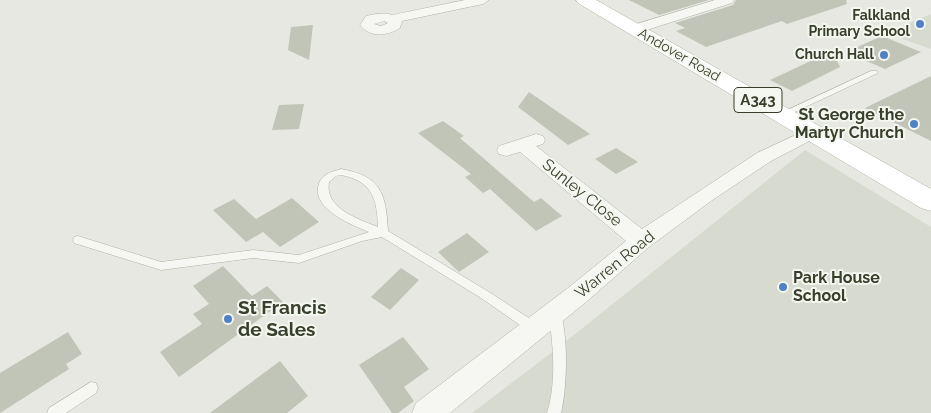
<!DOCTYPE html>
<style>
body{margin:0}
canvas{display:block;background:#e6e8e1}
</style>
<canvas width="931" height="413"></canvas>
<script>
const ctx = document.querySelector('canvas').getContext('2d');
ctx.lineJoin = 'round';
function fillPath(path, color) { ctx.fillStyle = color; ctx.fill(path, 'evenodd'); }
function trace(path, color, width, dash) { ctx.strokeStyle = color; ctx.lineWidth = width; ctx.lineCap = dash ? 'butt' : 'round'; ctx.setLineDash(dash || []); ctx.stroke(path); }
function drawText(font, color, halo, rows, align = 'center') {
  ctx.font = font + ' Raleway,sans-serif'; ctx.lineWidth = 4; ctx.setLineDash([]); ctx.textBaseline = 'middle'; ctx.strokeStyle = halo; ctx.fillStyle = color; for (const [text, x, y, turn = 0] of rows) {
    ctx.save(); ctx.translate(x, y); ctx.rotate((+turn || 0) * Math.PI / 180); ctx.textAlign = isNaN(turn) ? turn : align; if (halo) ctx.strokeText(text, 0, 0); ctx.fillText(text, 0, 0); ctx.restore();
  }
}
fillPath(new Path2D(`
 M931,14V49L886,33Z
 M805,150L931,227V413H472L559,347Z`), '#d6dacf');
fillPath(new Path2D(`
 M629,0H709L659,15Z
 M736,0H846L847,4L787,24L782,21L706,47L676,31L685,28L675,23L733,5Z
 M313,25L309,60L288,50L291,27Z
 M882,36L921,52L885,69L846,52Z
 M832,51L840,67L792,91L770,80Z
 M931,76V141L865,108Z
 M529,92L590,134L568,145L518,107Z
 M304,104L299,129L272,130L279,105Z
 M443,121L464,136L460,138L534,202L541,198L562,216L536,231L490,189L483,193L465,177L471,174L418,133Z
 M616,148L638,162L616,174L595,159Z
 M292,198L319,222L280,247L263,232L246,242L213,210L234,199L256,219Z
 M467,233L489,252L459,272L438,252Z
 M223,266L252,296L267,286L283,302L179,377L160,352L202,324L193,314L209,304L193,286Z
 M401,268L419,280L390,310L371,297Z
 M68,332L82,354L66,364L69,369L0,413V373Z
 M403,337L429,369L404,387L414,401L398,413H392L359,365Z
 M280,361L308,396L287,413H210Z`), '#c1c5b8');
const service = new Path2D(`
 M871,71H877L878,73L786,116H780L779,114Z
 M341,169C381,176 386,193 388,231L489,292L538,324L540,328L538,332L534,333L530,332L481,298L382,237L362,241L299,263L253,258L161,270L74,243L73,240L74,237L78,236L161,262L253,250L299,255L369,232C352,225 314,210 318,187C320,175 330,172 341,169ZM341,175C372,181 377,198 378,227C358,219 324,208 329,182L336,176Z
 M555,309L559,310C569,331 567,390 561,413H547C557,381 553,347 549,314L551,310Z
 M91,382L96,383L98,388L96,393L66,413H47L49,408Z`);
const minor = new Path2D(`
 M465,0H489L483,4L402,21L400,28C387,36 370,38 360,25L366,16C375,14 384,12 392,15ZM384,21L388,23L381,26L374,24Z
 M715,0H734L732,3L640,32H630L628,29L630,26Z
 M813,127L819,128L822,132L819,136L771,161L711,201L649,247L586,302L450,413H412L416,403L568,288L626,241L520,152L506,156L499,154L497,150L499,146L536,134L543,136L545,140L543,144L536,146L642,229L757,153Z`);
const primary = new Path2D(`
 M576,0H596L931,189V211L921,208L578,3Z`);
trace(service, '#aeb2a6', 1);
trace(minor, '#aeb2a6', 1);
trace(primary, '#adb3a1', 1);
fillPath(service, '#f6f7f3');
fillPath(minor, '#f6f7f3');
fillPath(primary, '#fff');
for (const [x, y, r, color] of [
 [920,24,5,"#4f82c4"],
 [884,55,5,"#4f82c4"],
 [914,124,5,"#4f82c4"],
 [783,287,5,"#4f82c4"],
 [228,319,5,"#4f82c4"]
]) { const dot = new Path2D(); dot.arc(x, y, r, 0, 2 * Math.PI); ctx.fillStyle = color; ctx.fill(dot); trace(dot, '#f4f6f0', 2); }
drawText('bold 14px', '#383f2a', '#f4f6f0', [
 ["Falkland",910,16],
 ["Primary School",910,32],
 ["Church Hall",874,55]
], 'right');
drawText('14px', '#383f2a', '#f4f6f0', [
 ["Andover Road",679,55,30]
]);
for (const [x, y, w] of [
 [758,100,48]
]) { const box = new Path2D(); box.roundRect(x - w / 2, y - 12.5, w, 25, 4); ctx.fillStyle = '#f4f6f0'; ctx.fill(box); trace(box, '#383f2a', 1); }
drawText('bold 15px', '#383f2a', null, [
 ["A343",758,100]
]);
drawText('bold 16px', '#383f2a', '#f4f6f0', [
 ["St George the",904,115],
 ["Martyr Church",904,133],
 ["Park House",793,278,"left"],
 ["School",793,296,"left"]
], 'right');
drawText('16px', '#383f2a', '#f4f6f0', [
 ["Sunley Close",582,193,39],
 ["Warren Road",615,265,-39]
]);
drawText('bold 19px', '#383f2a', '#f4f6f0', [
 ["St Francis",238,308],
 ["de Sales",238,330]
], 'left');
</script>
